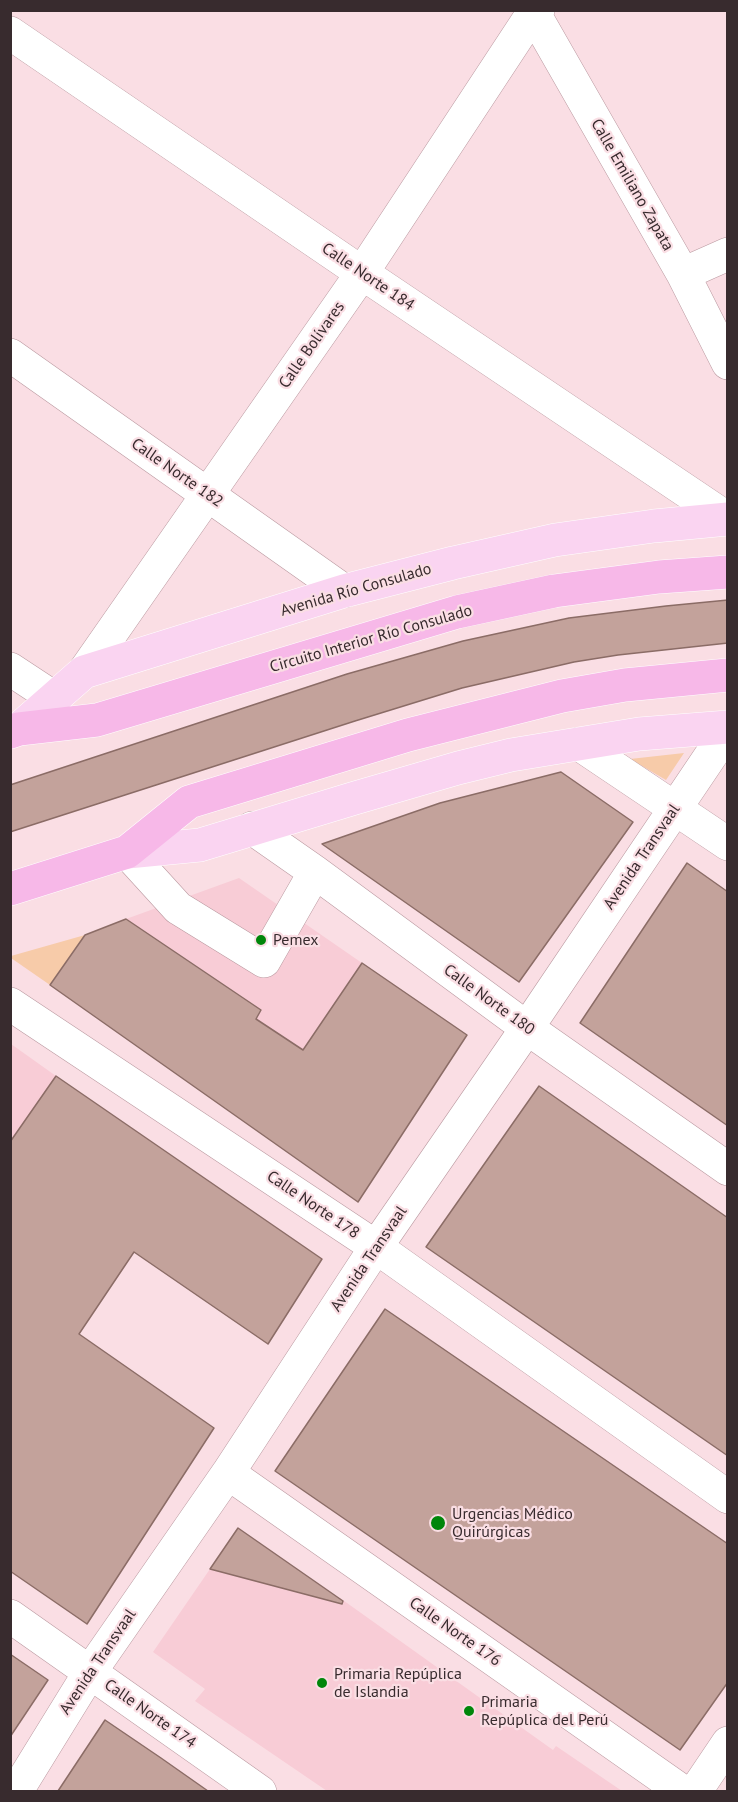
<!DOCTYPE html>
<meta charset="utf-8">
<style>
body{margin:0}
#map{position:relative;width:738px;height:1802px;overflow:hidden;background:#fadee4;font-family:"PT Sans",sans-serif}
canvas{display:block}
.frame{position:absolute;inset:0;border:12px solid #382b2e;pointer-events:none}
</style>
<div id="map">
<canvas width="738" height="1802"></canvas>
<div class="frame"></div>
</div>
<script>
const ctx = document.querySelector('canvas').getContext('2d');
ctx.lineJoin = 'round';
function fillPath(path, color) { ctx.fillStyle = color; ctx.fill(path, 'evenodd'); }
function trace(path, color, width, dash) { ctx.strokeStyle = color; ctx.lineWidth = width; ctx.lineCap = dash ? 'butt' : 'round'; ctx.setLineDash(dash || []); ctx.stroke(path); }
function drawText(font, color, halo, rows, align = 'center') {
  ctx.font = font + ' "PT Sans",sans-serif'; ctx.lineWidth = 4.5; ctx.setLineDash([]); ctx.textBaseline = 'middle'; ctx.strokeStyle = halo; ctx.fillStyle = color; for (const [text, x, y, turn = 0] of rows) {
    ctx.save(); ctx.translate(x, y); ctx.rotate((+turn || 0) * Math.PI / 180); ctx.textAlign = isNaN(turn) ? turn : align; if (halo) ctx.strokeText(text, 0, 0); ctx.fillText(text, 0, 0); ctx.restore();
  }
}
fillPath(new Path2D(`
 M239,878L362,963L303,1050L256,1019L261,1010L126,919Z
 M11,1044L56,1076L11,1142Z
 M210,1569L335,1602L340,1598L553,1750L556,1746L622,1791H327L195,1701L205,1689L153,1652Z`), '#f8ccd6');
fillPath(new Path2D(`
 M684,753L666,780L630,759Z
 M85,935L50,985L11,958V956Z`), '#f7cba9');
const building = new Path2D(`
 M728,600V643L618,655L574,662L462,688L355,721L10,832V785L347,674L463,641L569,618L666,606Z
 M561,772L633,822L519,982L322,844L440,803Z
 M687,863L728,892V1126L580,1023Z
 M126,919L261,1010L256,1019L303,1050L362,963L467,1035L358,1202L50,985L85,935Z
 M56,1076L322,1259L268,1344L134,1252L79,1334L214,1428L87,1624L10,1571V1142Z
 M539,1086L728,1218V1456L426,1247Z
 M385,1309L728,1544V1682L680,1750L275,1471Z
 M238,1528L343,1601L342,1604L210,1569Z
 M10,1654L48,1680L10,1737Z
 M105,1720L161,1758L208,1791H58Z`);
fillPath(building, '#c3a29b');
trace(building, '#8b6c66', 1.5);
const minor = new Path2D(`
 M532,10L683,274L728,363
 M10,33L362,273L728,519
 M683,274L728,254
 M10,355L344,591
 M10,669L54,698
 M84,672L362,273L533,13L538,10
 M579,744L728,844
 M252,828L315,872L527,1028L728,1169
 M127,852L178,908L264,961L315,872
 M10,1004L376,1247L728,1497
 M228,1473L683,1792
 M10,1616L260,1792
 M16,1792L90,1672L228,1473L376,1247L527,1028L728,730
 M695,1792L728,1743`);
const major = new Path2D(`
 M19,729L84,672L344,591L453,563L555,540L654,526L728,519
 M127,852L200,845L355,798L458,768L511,755L639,734L728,727`);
const highway = new Path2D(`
 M10,732L19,729L97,720L457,612L554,591L659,577L728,572
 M10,889L127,852L189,802L408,735L562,696L625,685L728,675`);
trace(minor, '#ba99a0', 34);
trace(major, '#fff', 34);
trace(highway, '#fff', 34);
trace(minor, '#fff', 33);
trace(major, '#fad4f1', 33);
trace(highway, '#f7b8e8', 33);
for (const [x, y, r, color] of [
 [261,940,6,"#00860a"],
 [438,1523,8,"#00860a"],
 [322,1683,6,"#00860a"],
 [469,1711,6,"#00860a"]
]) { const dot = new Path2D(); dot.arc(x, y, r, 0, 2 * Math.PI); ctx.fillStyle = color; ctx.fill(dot); trace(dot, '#fadee4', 2); }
drawText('16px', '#382b2e', '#fadee4', [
 ["Calle Emiliano Zapata",632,185,60],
 ["Calle Norte 184",368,277,34],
 ["Calle Bolívares",312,345,-55],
 ["Calle Norte 182",177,473,35],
 ["Avenida Río Consulado",356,590,-16],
 ["Circuito Interior Río Consulado",371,639,-16],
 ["Avenida Transvaal",642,857,-56],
 ["Calle Norte 180",489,1000,36],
 ["Calle Norte 178",313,1205,34],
 ["Avenida Transvaal",369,1259,-56],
 ["Calle Norte 176",455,1632,35],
 ["Avenida Transvaal",98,1662,-56],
 ["Calle Norte 174",150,1714,35]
]);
drawText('16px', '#382b2e', '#fadee4', [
 ["Pemex",273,940],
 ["Urgencias Médico",452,1514],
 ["Quirúrgicas",452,1532],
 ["Primaria Repúplica",334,1674],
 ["de Islandia",334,1692],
 ["Primaria",481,1702],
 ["Repúplica del Perú",481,1720]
], 'left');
</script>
